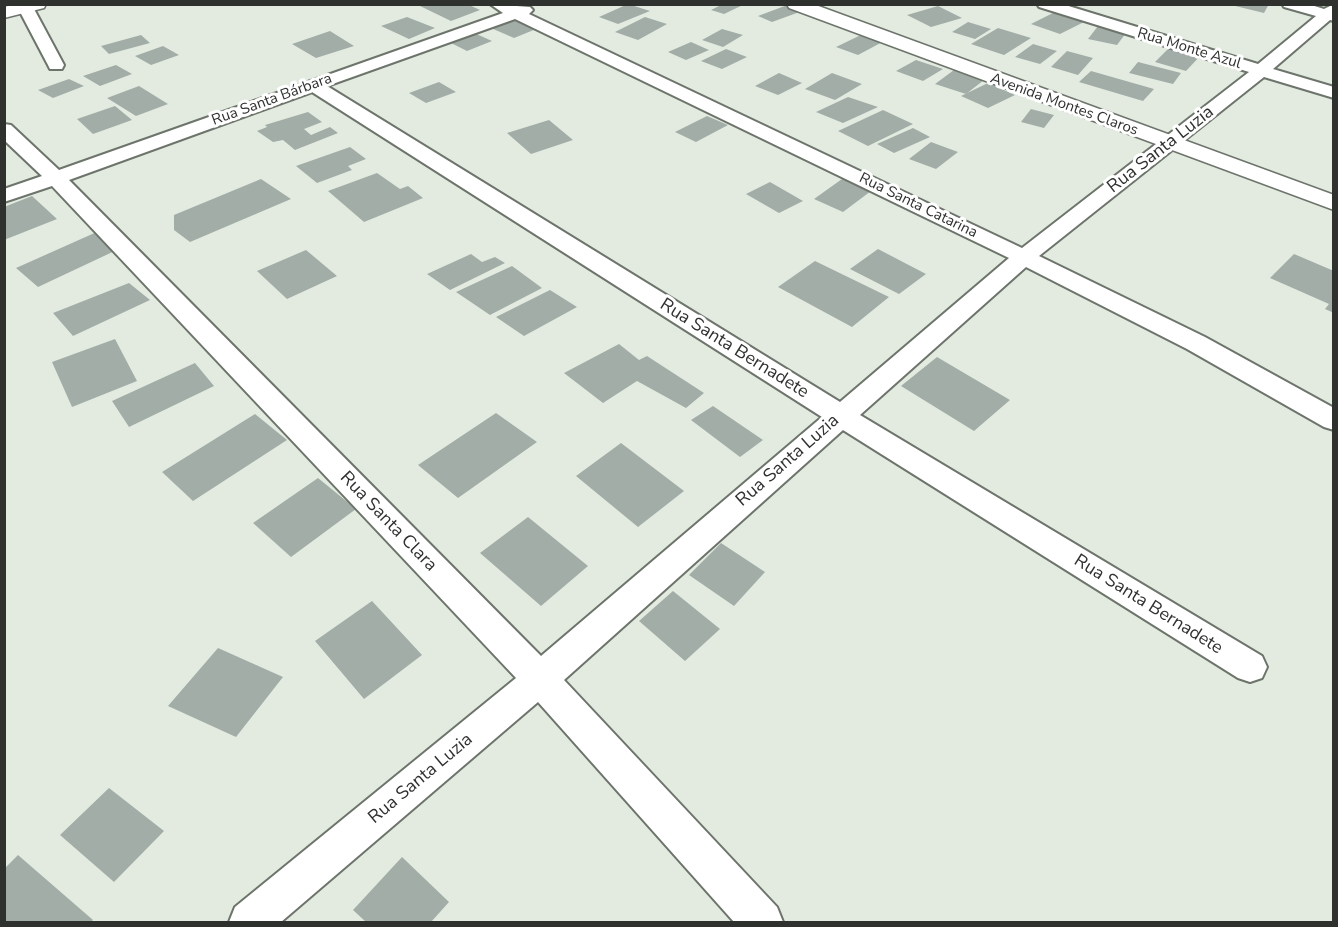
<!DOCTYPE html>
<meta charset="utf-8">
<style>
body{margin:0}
#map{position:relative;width:1338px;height:927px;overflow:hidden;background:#e3ebe1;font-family:"Nunito Sans",sans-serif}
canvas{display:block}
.frame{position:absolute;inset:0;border:6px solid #2e312e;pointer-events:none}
</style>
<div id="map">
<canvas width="1338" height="927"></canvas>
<div class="frame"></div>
</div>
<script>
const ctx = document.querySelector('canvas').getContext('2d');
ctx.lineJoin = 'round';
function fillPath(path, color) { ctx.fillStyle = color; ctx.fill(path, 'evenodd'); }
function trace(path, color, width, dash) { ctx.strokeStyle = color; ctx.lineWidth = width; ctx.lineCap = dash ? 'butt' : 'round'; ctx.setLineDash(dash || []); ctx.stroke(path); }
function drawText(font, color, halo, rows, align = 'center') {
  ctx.font = font + ' "Nunito Sans",sans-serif'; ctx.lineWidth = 6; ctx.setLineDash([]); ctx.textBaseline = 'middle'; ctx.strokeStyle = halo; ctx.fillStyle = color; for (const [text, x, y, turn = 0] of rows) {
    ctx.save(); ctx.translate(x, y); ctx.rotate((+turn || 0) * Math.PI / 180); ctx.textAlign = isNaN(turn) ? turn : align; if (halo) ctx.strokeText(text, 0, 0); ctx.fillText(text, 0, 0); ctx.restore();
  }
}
fillPath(new Path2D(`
 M425,4H467L480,10L451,21L420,6Z
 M628,4L650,11L618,24L599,17Z
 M723,4H745L724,14L711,10Z
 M790,4L805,10L772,22L758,16Z
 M1227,4H1269L1264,13Z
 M938,6L962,18L931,27L907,15Z
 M1057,11L1086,21L1060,34L1031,24Z
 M407,17L435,28L409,39L381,26Z
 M518,17L541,27L514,38L491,28Z
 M645,17L667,24L638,40L615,32Z
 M968,22L991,29L975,39L952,32Z
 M1098,26L1126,33L1117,45L1088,39Z
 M998,28L1031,38L1004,55L971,44Z
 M722,29L743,35L723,47L702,40Z
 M330,31L354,46L316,58L292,44Z
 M472,32L492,41L467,51L447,41Z
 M867,32L888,39L858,55L836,47Z
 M141,35L150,43L109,54L101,46Z
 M691,42L709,50L686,60L668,52Z
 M1033,44L1057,51L1040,64L1015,57Z
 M163,46L179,55L151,65L135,56Z
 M1171,46L1202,54L1186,71L1155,62Z
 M726,49L747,57L722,69L701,61Z
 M1067,51L1093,58L1078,75L1051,67Z
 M916,60L943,69L923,81L896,71Z
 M1138,62L1181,73L1173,84L1129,73Z
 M116,65L132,74L100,86L83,76Z
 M954,70L984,80L966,94L935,84Z
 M1091,71L1154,89L1143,101L1079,82Z
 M779,73L802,83L778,95L755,86Z
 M832,73L862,84L835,100L805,89Z
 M69,79L84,86L53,98L38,90Z
 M439,82L456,92L426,103L409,93Z
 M988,83L1015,95L988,108L961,96Z
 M139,86L168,104L136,116L107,98Z
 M848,97L878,107L843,123L816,112Z
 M115,106L132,120L93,134L77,119Z
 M1031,109L1054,115L1044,128L1021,122Z
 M883,110L913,124L868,146L838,131Z
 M308,112L322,122L304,129L311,135L330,127L338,133L295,150L283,140L273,142L257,131L267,127L265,125Z
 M707,116L728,125L696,142L675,132Z
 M549,120L573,140L531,154L507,133Z
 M913,128L930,137L894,153L877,144Z
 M931,142L958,152L936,169L909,159Z
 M350,147L366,159L348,166L352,170L317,183L296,166Z
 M377,173L400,189L408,186L423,198L364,222L328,191Z
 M261,179L291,199L190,242L174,230V215Z
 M842,179L871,191L843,212L814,199Z
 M770,182L803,201L779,213L746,194Z
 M32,196L57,219L4,240V207Z
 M99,231L121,248L38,287L16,268Z
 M878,249L926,274L899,294L850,269Z
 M306,250L337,276L287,299L257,271Z
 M471,254L482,262L495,257L505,263L450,290L427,274Z
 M1294,254L1334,271V313L1325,309L1329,304L1270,278Z
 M815,261L889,297L852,327L778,287Z
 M512,266L542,288L490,315L456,292Z
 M129,283L150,300L73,336L53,313Z
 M550,290L577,307L524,336L496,317Z
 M115,339L137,381L72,407L52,362Z
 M619,344L639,360L647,356L704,393L686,408L637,381L603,403L564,373Z
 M937,357L1010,400L974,431L901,386Z
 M195,363L214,386L129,427L112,401Z
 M713,406L763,440L740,457L691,420Z
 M496,413L537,442L458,498L418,465Z
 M255,414L287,440L193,501L162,472Z
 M621,443L684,491L638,527L576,476Z
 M318,478L356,509L291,557L253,523Z
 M528,517L588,566L541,606L480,553Z
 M721,543L765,572L734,606L689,575Z
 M673,591L720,629L685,661L639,621Z
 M372,601L422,655L364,699L315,641Z
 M218,648L283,677L236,737L168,706Z
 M109,788L164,831L114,882L60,835Z
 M18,855L93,920L91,922H4V869Z
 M402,857L449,902L431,922H366L353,910Z`), '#a2ada7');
const minor = new Path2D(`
 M21,4H38L34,9L64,65L62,69H50L48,65L18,8Z
 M490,4L530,7L533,10L529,14L1022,248L1249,72L1039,7L1037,4H1062L1258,64L1316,16L1284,7L1282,4H1308L1324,9L1334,4V21L1330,20L1273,69L1334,87V98L1264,77L1039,256L1205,337L1334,408V430L1324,427L1187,349L1026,267L860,415L1262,656L1267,667L1262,678L1250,682L1238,678L843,430L564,680L777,907L783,922H734L538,702L281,922H229L235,907L516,678L52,186L4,202V189L42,176L4,140V124L11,125L59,170L503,13ZM515,19L1009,258L840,402L327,86ZM312,92L822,417L541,656L69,180Z`);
const tertiary = new Path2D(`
 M16,4H46L44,8L4,18V7Z
 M787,4H813L1334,195V210L789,8Z`);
trace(minor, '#6d746b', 4);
trace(tertiary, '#6d746b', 3);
fillPath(minor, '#fff');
fillPath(tertiary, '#fff');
drawText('15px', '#2e312e', '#fff', [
 ["Rua Monte Azul",1189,49,17],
 ["Rua Santa Bárbara",272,100,-20],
 ["Avenida Montes Claros",1064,105,20],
 ["Rua Santa Catarina",918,206,26]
]);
drawText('18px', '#2e312e', '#fff', [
 ["Rua Santa Luzia",1161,150,-38],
 ["Rua Santa Bernadete",734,349,32],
 ["Rua Santa Luzia",788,461,-41],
 ["Rua Santa Clara",388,522,46],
 ["Rua Santa Bernadete",1148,605,32],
 ["Rua Santa Luzia",421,779,-40]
]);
</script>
